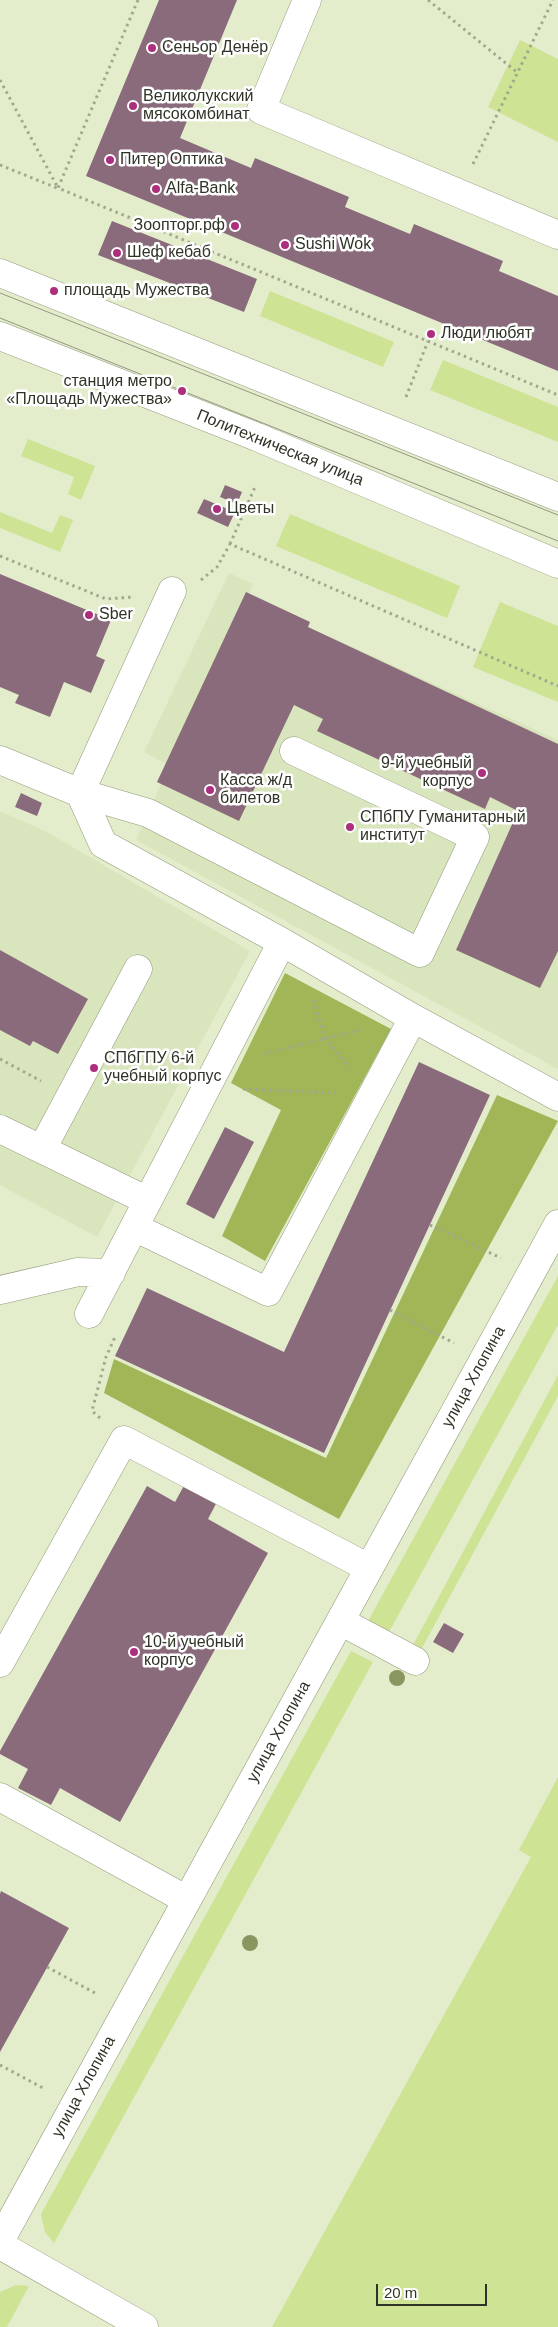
<!DOCTYPE html>
<meta charset="utf-8">
<style>
body{margin:0}
#map{position:relative;width:558px;height:2327px;overflow:hidden;background:#e3edcc;font-family:Arial,sans-serif}
canvas{display:block}
.scale{position:absolute;left:376px;top:2284px;width:111px;height:22px;box-sizing:border-box;border:2px solid #303427;border-top:0;padding-left:6px;font-size:15px;line-height:18px;white-space:nowrap;color:#303427;-webkit-text-stroke:4px #fff;paint-order:stroke}
</style>
<div id="map">
<canvas width="558" height="2327"></canvas>
<div class="scale">20 m</div>
</div>
<script>
const ctx = document.querySelector('canvas').getContext('2d');
ctx.lineJoin = 'round';
function fillPath(path, color) { ctx.fillStyle = color; ctx.fill(path, 'evenodd'); }
function trace(path, color, width, dash) { ctx.strokeStyle = color; ctx.lineWidth = width; ctx.lineCap = dash ? 'butt' : 'round'; ctx.setLineDash(dash || []); ctx.stroke(path); }
function drawText(font, color, halo, rows, align = 'center') {
  ctx.font = font + ' Arial,sans-serif'; ctx.lineWidth = 5; ctx.setLineDash([]); ctx.textBaseline = 'middle'; ctx.strokeStyle = halo; ctx.fillStyle = color; for (const [text, x, y, turn = 0] of rows) {
    ctx.save(); ctx.translate(x, y); ctx.rotate((+turn || 0) * Math.PI / 180); ctx.textAlign = isNaN(turn) ? turn : align; if (halo) ctx.strokeText(text, 0, 0); ctx.fillText(text, 0, 0); ctx.restore();
  }
}
fillPath(new Path2D(`
 M229,573L253,584L249,594L310,622L308,627L558,740V1069L136,840L161,784L157,782L166,764L144,752Z
 M0,811L47,832L250,951L97,1237L0,1185Z`), '#d9e5bc');
fillPath(new Path2D(`
 M520,40L558,59V142L488,107Z
 M270,291L394,342L383,367L260,316Z
 M443,360L558,407V442L430,390Z
 M28,439L95,466L81,500L68,494L74,477L21,456Z
 M0,512L52,533L60,515L73,520L60,552L0,528Z
 M290,514L460,586L447,618L276,546Z
 M500,602L558,626V702L473,667Z
 M558,1276V1325L389,1632L368,1621Z
 M558,1375V1396L421,1650L413,1645Z
 M351,1651L373,1662L54,2243L45,2232L41,2214Z
 M558,1777V2327H272L531,1857L519,1850Z
 M16,2285L29,2286L7,2327H0V2292Z`), '#cee394');
fillPath(new Path2D(`
 M285,973L391,1029L265,1261L222,1236L281,1110L231,1083Z
 M497,1095L558,1121L339,1519L104,1393L114,1359L326,1458Z`), '#a0b657');
fillPath(new Path2D(`
 M159,0H237L180,138L251,168L255,158L349,197L345,207L410,234L414,224L503,261L499,271L558,296V371L86,176Z
 M112,221L257,279L244,312L98,255Z
 M225,485L242,492L237,504L220,497Z
 M204,499L235,512L228,527L197,513Z
 M0,574L111,620L96,656L105,660L91,693L64,682L50,717L15,703L19,695L0,687Z
 M246,592L310,622L308,627L558,744V951L540,988L456,950L518,811L490,797L485,809L317,731L323,719L294,705L239,821L157,782Z
 M21,793L42,803L37,816L15,807Z
 M0,950L88,999L58,1054L33,1041L30,1046L0,1030Z
 M419,1062L490,1095L324,1453L115,1356L147,1288L284,1352Z
 M225,1127L254,1142L214,1219L186,1204Z
 M186,1482L218,1500L208,1519L268,1553L120,1822L60,1788L51,1805L18,1788L28,1769L0,1754V1751L147,1486L175,1502Z
 M444,1623L464,1634L453,1653L433,1642Z
 M1,1891L69,1928L0,2052V1894Z`), '#8a6b7b');
const minor = new Path2D(`
 M307,0L261,110L558,235
 M172,591L80,793L103,844L282,942L413,1018L558,1097
 M0,760L80,793L148,813L420,953L475,837L294,751
 M0,1129L148,1201
 M42,1149L138,969
 M134,1227L268,1292L413,1018
 M0,1290L78,1272L111,1273
 M89,1314L282,942
 M340,1621L415,1661
 M0,1663L124,1440L369,1568
 M0,1797L187,1900
 M0,2241L558,1224
 M0,2245L144,2327`);
const major = new Path2D(`
 M0,273L558,497
 M0,336L257,437L558,564`);
trace(minor, '#919a7b', 29);
trace(major, '#919a7b', 29);
trace(new Path2D(`
 M138,0L58,188L558,395
 M428,0L518,73
 M0,80L58,188
 M473,164L553,0
 M0,165L57,188
 M406,397L428,341
 M230,544L255,487
 M0,556L106,599L133,597
 M201,580L217,567L230,544L558,686
 M313,1000L325,1038L350,1068
 M263,1054L363,1029
 M0,1059L41,1081
 M243,1089L336,1093
 M430,1225L501,1258
 M390,1310L454,1343
 M100,1418L92,1411L106,1357L115,1337
 M47,1967L95,1993
 M0,2065L43,2088`), '#a0a88e', 3, [2.5, 4]);
trace(minor, '#fff', 28);
trace(major, '#fff', 28);
trace(new Path2D(`
 M0,293L558,515
 M0,318L558,541`), '#919880', 1);
ctx.fillStyle = '#8a965f';
for (const [x, y] of [
 [397,1678],
 [250,1943]
]) { ctx.beginPath(); ctx.arc(x, y, 8, 0, 2 * Math.PI); ctx.fill(); }
for (const [x, y, r, color] of [
 [152,48,5,"#ac2e7d"],
 [133,106,5,"#ac2e7d"],
 [110,160,5,"#ac2e7d"],
 [156,189,5,"#ac2e7d"],
 [235,226,5,"#ac2e7d"],
 [285,245,5,"#ac2e7d"],
 [117,253,5,"#ac2e7d"],
 [54,291,5,"#ac2e7d"],
 [431,334,5,"#ac2e7d"],
 [182,391,5,"#ac2e7d"],
 [217,509,5,"#ac2e7d"],
 [89,615,5,"#ac2e7d"],
 [482,773,5,"#ac2e7d"],
 [210,790,5,"#ac2e7d"],
 [350,827,5,"#ac2e7d"],
 [94,1068,5,"#ac2e7d"],
 [134,1652,5,"#ac2e7d"]
]) { const dot = new Path2D(); dot.arc(x, y, r, 0, 2 * Math.PI); ctx.fillStyle = color; ctx.fill(dot); trace(dot, '#fff', 2); }
drawText('16px', '#303427', '#fff', [
 ["Сеньор Денёр",162,48],
 ["Великолукский",143,97],
 ["мясокомбинат",143,115],
 ["Питер Оптика",120,160],
 ["Alfa-Bank",166,189],
 ["Зоопторг.рф",225,226,"right"],
 ["Sushi Wok",295,245],
 ["Шеф кебаб",127,253],
 ["площадь Мужества",64,291],
 ["Люди любят",441,334],
 ["станция метро",172,382,"right"],
 ["«Площадь Мужества»",172,400,"right"],
 ["Цветы",227,509],
 ["Sber",99,615],
 ["9-й учебный",472,764,"right"],
 ["корпус",472,782,"right"],
 ["Касса ж/д",220,781],
 ["билетов",220,799],
 ["СПбПУ Гуманитарный",360,818],
 ["институт",360,836],
 ["СПбГПУ 6-й",104,1059],
 ["учебный корпус",104,1077],
 ["10-й учебный",144,1643],
 ["корпус",144,1661]
], 'left');
drawText('16px', '#303427', '#fff', [
 ["Политехническая улица",280,448,22],
 ["улица Хлопина",474,1377,-61],
 ["улица Хлопина",279,1732,-61],
 ["улица Хлопина",84,2087,-61]
]);
</script>
